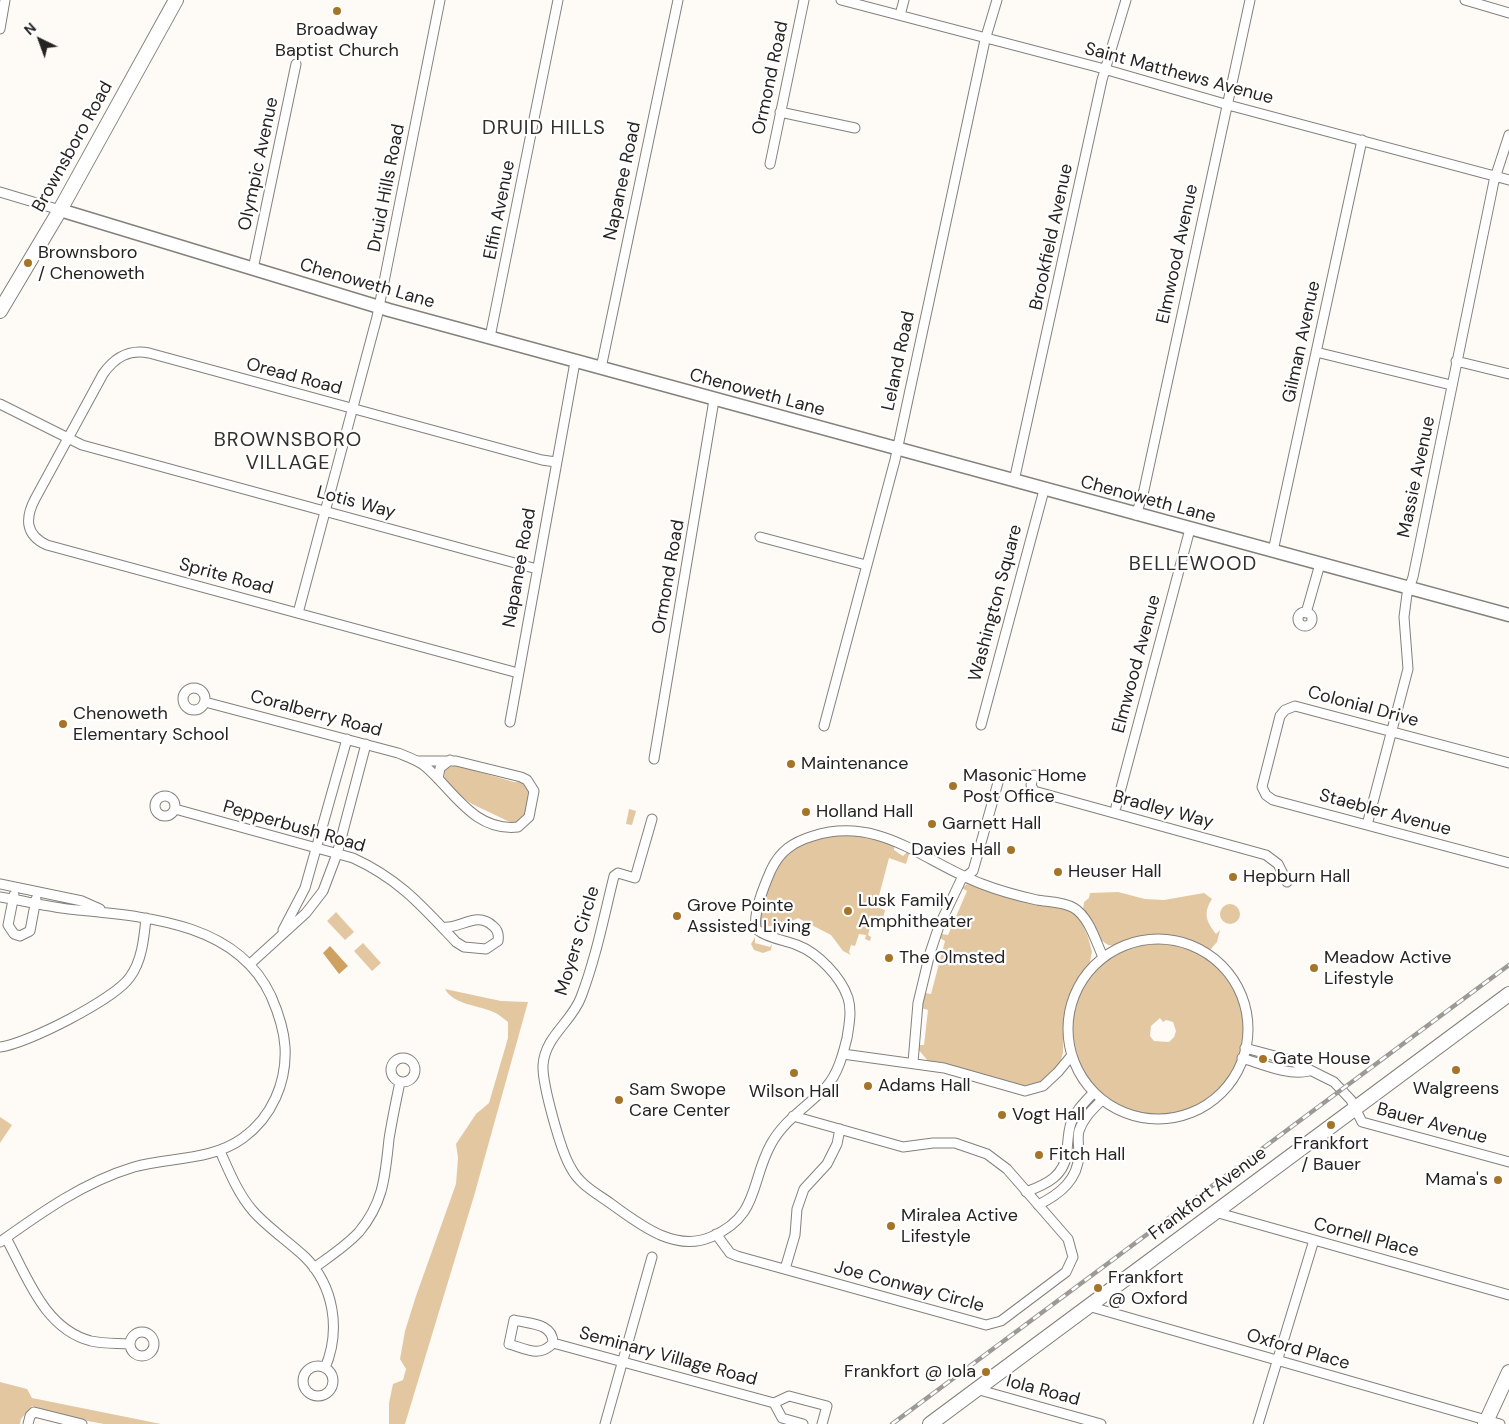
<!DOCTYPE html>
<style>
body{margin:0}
#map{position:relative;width:1509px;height:1424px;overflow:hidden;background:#fefbf7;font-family:"DM Sans",sans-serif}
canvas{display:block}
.north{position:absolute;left:15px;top:15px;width:50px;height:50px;-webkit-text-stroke:4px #fff;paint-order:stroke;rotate:318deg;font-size:14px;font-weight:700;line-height:20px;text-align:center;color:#262423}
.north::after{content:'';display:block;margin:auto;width:18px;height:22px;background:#262423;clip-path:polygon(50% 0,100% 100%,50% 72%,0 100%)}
</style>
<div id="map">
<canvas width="1509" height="1424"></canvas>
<div class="north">N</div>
</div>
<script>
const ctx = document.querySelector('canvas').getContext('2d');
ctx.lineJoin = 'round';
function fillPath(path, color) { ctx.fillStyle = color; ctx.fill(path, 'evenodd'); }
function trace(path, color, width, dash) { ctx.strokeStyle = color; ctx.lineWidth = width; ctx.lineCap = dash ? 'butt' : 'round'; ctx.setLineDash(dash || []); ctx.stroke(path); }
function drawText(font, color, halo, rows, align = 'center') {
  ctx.font = font + ' "DM Sans",sans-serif'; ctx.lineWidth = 4.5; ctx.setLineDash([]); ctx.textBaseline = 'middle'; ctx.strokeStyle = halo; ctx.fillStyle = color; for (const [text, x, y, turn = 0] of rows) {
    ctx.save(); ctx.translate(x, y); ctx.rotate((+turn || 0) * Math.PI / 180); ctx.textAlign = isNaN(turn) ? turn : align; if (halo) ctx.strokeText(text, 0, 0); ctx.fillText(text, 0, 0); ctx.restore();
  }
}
fillPath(new Path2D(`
 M455,765L514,782H524L531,790C529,805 530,820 512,823L472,804L456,793L444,779L445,769Z
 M629,809L636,811L632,825L626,824Z
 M861,833L894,846V850L903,856L907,852L909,854L906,864L889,858L876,907L885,910L882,923L872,921L868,935L871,937L870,941L865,939L866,935L859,934L855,946L851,945L849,952L851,955L843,951L831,935L798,918L790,922C778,919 770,931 759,925L765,895L776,865L795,847L826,835Z
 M967,884L1057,906L1074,913L1082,923L1088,937L1092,952L1090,962L1075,984L1064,1013L1063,1053L1060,1063L1044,1080L1033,1085H1016L998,1078L928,1061L918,1049V1045H924L928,1010L921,1008L925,993L931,994L945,941L940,938L942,934L948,935L967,891L962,888Z
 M1118,892L1145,899L1164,900L1204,893L1212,899C1203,913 1206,921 1216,934L1220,930L1217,942L1210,950L1178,938L1159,936L1140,938L1115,946L1108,945L1098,938L1083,910L1084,902L1089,898L1090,893Z
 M1220 914a10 10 0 1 1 20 0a10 10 0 1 1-20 0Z
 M336,912L354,932L345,940L327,921Z
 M755,937V943L770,947L772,944L771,950L763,953L754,950L751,944Z
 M363,943L381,963L372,971L354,951Z
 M1154,943C1275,948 1270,1112 1161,1117C1049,1122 1039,953 1154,943ZM1160,1018L1163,1022L1166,1020L1173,1022L1176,1031L1174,1037L1169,1042L1154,1041L1150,1036L1151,1026Z
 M445,989L501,1001L528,1002L474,1196L405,1424H389V1403L393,1384L403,1380L406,1369L400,1359L405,1331L416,1296L456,1184L458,1158L456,1144L476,1114L489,1103L508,1038V1022C503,1018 497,1013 491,1011C476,1005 453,1004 445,989Z
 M0,1117L12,1125L0,1143Z
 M0,1382L27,1389L32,1398L161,1424H104L77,1419L32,1406L21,1419L20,1424H0Z`), '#e3c7a1');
fillPath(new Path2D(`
 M330,946L348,966L339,974L323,953Z`), '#cfa161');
const minor = new Path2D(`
 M841,0L1097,67L1232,106L1509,180
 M1465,0L1509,13
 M900,15L904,0
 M0,29L5,0
 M780,112L855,128
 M770,164L804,0
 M0,192L60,210
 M253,269L296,64
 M490,337L558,0
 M1316,352L1451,385
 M1456,361L1509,374
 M601,368L678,0
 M0,404L82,445L537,569
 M1014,481L1102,80L1126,0
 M1136,515L1144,490L1250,0
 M760,537L866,565
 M1273,551L1362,140
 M1298 619a7 7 0 1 1 14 0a7 7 0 1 1-14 0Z
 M298,613L377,317L440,0
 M1306,613L1320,564
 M518,673L47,545C25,535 25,518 35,499L103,374C115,357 129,349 149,353L542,460L556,462
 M183 699a11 11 0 1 1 22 0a11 11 0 1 1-22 0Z
 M205,702L398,753C408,757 418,760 426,767C453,790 474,832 518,827L529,817L534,791L527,780L521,777L456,761H418
 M510,722L575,362
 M981,725L1044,490
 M824,726L895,460L985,40L997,0
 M654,759L714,400
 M1509,763L1295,706L1285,710L1280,716L1262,787L1266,795L1273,800L1509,863
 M1034,775L1031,785L1034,791L1266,855L1278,864L1287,882
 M438,779L440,768L450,760
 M155 806a10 10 0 1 1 20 0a10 10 0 1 1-20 0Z
 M1116,807L1190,529
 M175,809L353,858C399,879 422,906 456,942L464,947L486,949L498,941C499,935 498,930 493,926C476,910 460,930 442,927
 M652,819L635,878L618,873L614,876C604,916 596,958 581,997C572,1022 545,1036 543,1065C542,1084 561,1152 571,1168C579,1184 596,1193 610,1203C638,1223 674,1253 711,1237C760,1216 750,1182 771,1144C785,1119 807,1107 826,1087C838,1074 843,1054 847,1038C849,1025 852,1011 848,998C841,977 818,953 797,945C784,940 767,938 756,929C753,912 764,886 771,870C780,851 793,842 813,836C879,815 924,862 982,884C1000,891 1019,896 1037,900C1049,902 1064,902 1074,908C1089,917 1096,942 1103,957
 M1367,825L1408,669L1404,617L1407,594L1413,577L1494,181L1509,135
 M0,884L82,901L100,909
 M14,895L8,925L14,934L20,936L30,931L36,899
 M0,897C26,901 52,908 78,910C148,917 237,923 271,996C278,1012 284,1029 285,1047C287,1082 272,1117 243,1138C211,1161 171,1157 134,1167C84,1182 42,1212 0,1242
 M283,930L305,888L347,739
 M1068 1029a90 90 0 1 1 180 0a90 90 0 1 1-180 0Z
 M250,964L306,913L323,891L337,854L366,744
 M0,1047C27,1044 115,999 130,977C142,961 144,938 146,918
 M1245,1048L1290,1060L1334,1082L1351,1100L1362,1122L1509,1162
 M843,1054L944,1068L1025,1091L1043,1086L1058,1072L1072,1055
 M391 1070a12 12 0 1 1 24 0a12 12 0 1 1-24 0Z
 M1242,1058C1262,1064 1288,1076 1309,1071
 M913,1062L918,1003L930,953L939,926L961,880L973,871L999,779
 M220,1151C229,1171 238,1194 253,1211C268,1228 288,1241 305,1257C334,1286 341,1330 325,1368
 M1026,1192C1047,1184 1065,1176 1067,1151C1068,1141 1068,1132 1071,1123C1075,1111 1085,1102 1094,1092
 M1038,1205C1060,1194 1078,1180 1079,1154C1079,1146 1077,1138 1079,1131C1083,1118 1093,1109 1102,1100
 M1215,1212L1509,1295
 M716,1234L730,1253L737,1256L986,1325L1001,1321L1066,1272L1073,1257L1068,1239L1007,1169L987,1154L955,1143H933L903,1147L793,1116
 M6,1238C27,1276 44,1329 91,1341C104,1344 117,1343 130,1344
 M314,1268C329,1257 346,1246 359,1232C384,1202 385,1176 389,1139C392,1120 396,1101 400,1082
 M785,1269L795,1235L797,1209L804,1189L827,1164L837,1144L840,1129
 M1088,1306L1500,1424
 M514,1320C530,1324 553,1323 553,1343C540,1358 526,1349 509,1344Z
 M130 1344a12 12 0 1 1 24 0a12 12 0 1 1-24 0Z
 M553,1343L774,1403L789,1396L827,1406L822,1424
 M303 1381a15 15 0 1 1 30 0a15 15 0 1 1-30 0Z
 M976,1389L1101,1424
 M774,1403L782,1418L803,1424
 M28,1424L30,1416L34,1412L82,1424
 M605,1424L652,1257
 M1258,1424L1314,1240`);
const secondary = new Path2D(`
 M60,210L389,310L1509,615`);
const primary = new Path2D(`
 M0,311L60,210L176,0
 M930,1424L1509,994
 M1485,1424L1509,1372`);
trace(minor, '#84817d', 11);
trace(secondary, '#84817d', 15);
trace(primary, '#84817d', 16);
trace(minor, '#fff', 9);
trace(secondary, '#fff', 12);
trace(primary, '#fff', 14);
const rail = new Path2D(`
 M892,1424L1509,965`);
trace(rail, '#9c9a97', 4.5);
trace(rail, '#fff', 2.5, [8]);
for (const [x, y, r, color] of [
 [337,11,5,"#a47428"],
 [28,263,5,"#a47428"],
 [63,724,5,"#a47428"],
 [791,764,5,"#a47428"],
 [953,786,5,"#a47428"],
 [806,812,5,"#a47428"],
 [932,824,5,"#a47428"],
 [1011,850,5,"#a47428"],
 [1058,872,5,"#a47428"],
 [1233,877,5,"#a47428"],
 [848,911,5,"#a47428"],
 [677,916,5,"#a47428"],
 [889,958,5,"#a47428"],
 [1314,968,5,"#a47428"],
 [1263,1059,5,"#a47428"],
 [1456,1070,5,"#a47428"],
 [794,1073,5,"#a47428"],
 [868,1086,5,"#a47428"],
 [619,1100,5,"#a47428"],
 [1002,1115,5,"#a47428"],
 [1331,1125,5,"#a47428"],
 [1039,1155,5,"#a47428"],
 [1498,1180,5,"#a47428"],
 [891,1226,5,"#a47428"],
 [1098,1288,5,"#a47428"],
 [986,1372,5,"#a47428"]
]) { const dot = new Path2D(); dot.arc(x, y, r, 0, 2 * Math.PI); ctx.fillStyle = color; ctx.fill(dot); trace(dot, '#fff', 2); }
drawText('18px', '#262423', '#fff', [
 ["Broadway",337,30,"center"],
 ["Baptist Church",337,51,"center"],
 ["Brownsboro",38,253],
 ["/ Chenoweth",38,274],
 ["Chenoweth",73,714],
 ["Elementary School",73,735],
 ["Maintenance",801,764],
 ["Masonic Home",963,776],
 ["Post Office",963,797],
 ["Holland Hall",816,812],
 ["Garnett Hall",942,824],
 ["Davies Hall",1001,850,"right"],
 ["Heuser Hall",1068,872],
 ["Hepburn Hall",1243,877],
 ["Lusk Family",858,901],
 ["Amphitheater",858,922],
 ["Grove Pointe",687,906],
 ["Assisted Living",687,927],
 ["The Olmsted",899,958],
 ["Meadow Active",1324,958],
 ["Lifestyle",1324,979],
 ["Gate House",1273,1059],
 ["Adams Hall",878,1086],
 ["Walgreens",1456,1089,"center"],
 ["Sam Swope",629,1090],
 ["Care Center",629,1111],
 ["Wilson Hall",794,1092,"center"],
 ["Vogt Hall",1012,1115],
 ["Frankfort",1331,1144,"center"],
 ["/ Bauer",1331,1165,"center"],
 ["Fitch Hall",1049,1155],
 ["Mama's",1488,1180,"right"],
 ["Miralea Active",901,1216],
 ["Lifestyle",901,1237],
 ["Frankfort",1108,1278],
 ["@ Oxford",1108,1299],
 ["Frankfort @ Iola",976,1372,"right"]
], 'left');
drawText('18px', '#262423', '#fff', [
 ["Saint Matthews Avenue",1179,74,15],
 ["Ormond Road",771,78,-78],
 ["Brownsboro Road",73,147,-61],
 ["Olympic Avenue",259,164,-78],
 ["Napanee Road",623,181,-78],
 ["Druid Hills Road",387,188,-79],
 ["Elfin Avenue",500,210,-79],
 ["Brookfield Avenue",1052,237,-78],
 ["Elmwood Avenue",1178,254,-78],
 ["Chenoweth Lane",367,284,16],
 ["Gilman Avenue",1302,342,-78],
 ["Leland Road",899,361,-78],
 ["Oread Road",294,377,15],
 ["Chenoweth Lane",757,393,15],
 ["Massie Avenue",1417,477,-78],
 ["Chenoweth Lane",1148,500,15],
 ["Lotis Way",356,503,15],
 ["Napanee Road",520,568,-80],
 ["Sprite Road",226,577,15],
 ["Ormond Road",669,577,-80],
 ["Washington Square",996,603,-75],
 ["Elmwood Avenue",1137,664,-75],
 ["Colonial Drive",1363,707,15],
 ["Coralberry Road",316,714,15],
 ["Bradley Way",1163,810,15],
 ["Staebler Avenue",1385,813,15],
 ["Pepperbush Road",294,827,16],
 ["Moyers Circle",578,941,-73],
 ["Bauer Avenue",1432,1124,15],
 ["Frankfort Avenue",1208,1194,-37],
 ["Cornell Place",1366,1238,15],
 ["Joe Conway Circle",909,1287,15],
 ["Oxford Place",1298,1350,16],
 ["Seminary Village Road",668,1357,15],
 ["Iola Road",1043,1391,15]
]);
ctx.letterSpacing = '1px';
drawText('20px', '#33302d', '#fff', [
 ["DRUID HILLS",544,129],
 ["BROWNSBORO",288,441],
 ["VILLAGE",288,464],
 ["BELLEWOOD",1193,565]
]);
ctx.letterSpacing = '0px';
</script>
